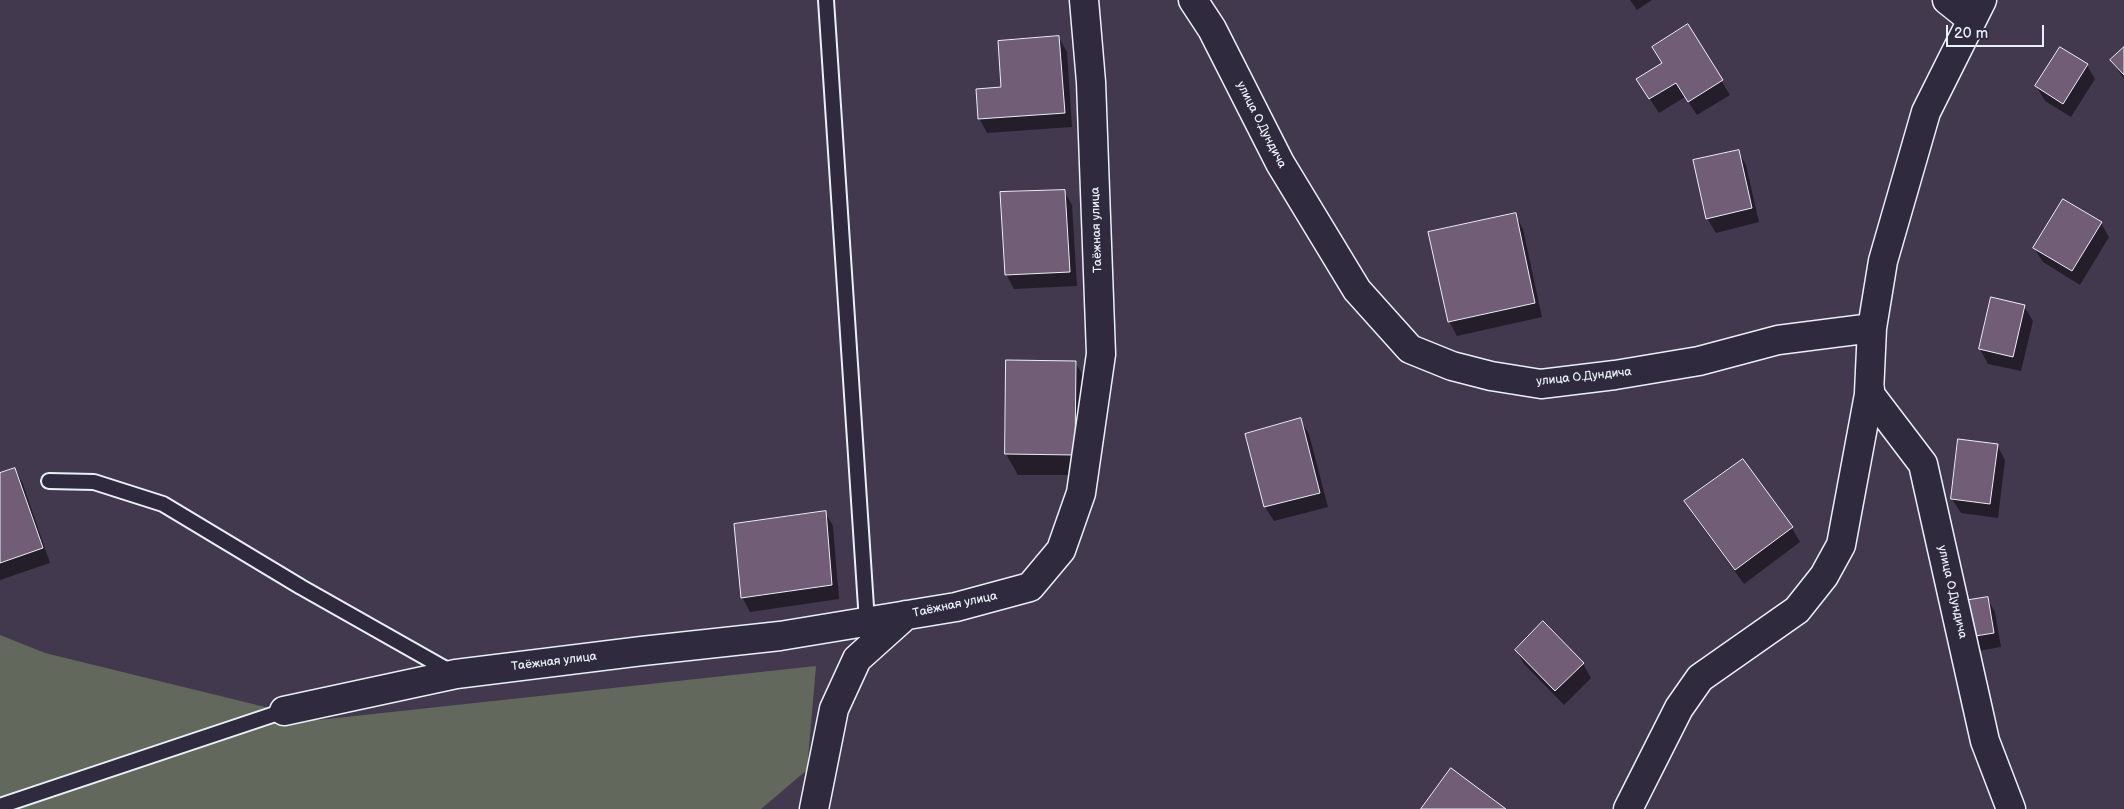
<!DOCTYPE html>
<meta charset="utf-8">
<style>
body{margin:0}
#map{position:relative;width:2124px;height:809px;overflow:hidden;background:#43394e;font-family:"Balsamiq Sans",sans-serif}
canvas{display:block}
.scale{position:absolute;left:1946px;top:25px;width:98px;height:22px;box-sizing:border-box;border:2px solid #e8f1f8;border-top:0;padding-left:6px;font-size:15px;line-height:18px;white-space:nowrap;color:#e8f1f8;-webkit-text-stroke:4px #2f2a3d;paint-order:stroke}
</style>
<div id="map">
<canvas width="2124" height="809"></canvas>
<div class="scale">20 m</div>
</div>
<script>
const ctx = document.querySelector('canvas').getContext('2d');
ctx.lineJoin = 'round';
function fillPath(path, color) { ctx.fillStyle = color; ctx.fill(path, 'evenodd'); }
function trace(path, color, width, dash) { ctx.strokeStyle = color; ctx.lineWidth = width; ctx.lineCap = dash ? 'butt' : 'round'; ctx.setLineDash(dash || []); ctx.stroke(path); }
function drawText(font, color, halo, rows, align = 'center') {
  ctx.font = font + ' "Balsamiq Sans",sans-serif'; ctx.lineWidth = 5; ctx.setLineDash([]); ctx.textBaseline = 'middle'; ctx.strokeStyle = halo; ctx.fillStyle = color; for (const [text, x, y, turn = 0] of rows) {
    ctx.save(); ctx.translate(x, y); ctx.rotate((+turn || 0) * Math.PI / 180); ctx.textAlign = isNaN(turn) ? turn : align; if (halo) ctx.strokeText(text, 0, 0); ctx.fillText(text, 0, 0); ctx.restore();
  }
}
fillPath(new Path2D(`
 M0,635L45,653L318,720L816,666L807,770L761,809H0Z`), '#62695c');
fillPath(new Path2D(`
 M1630,0H1652L1637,10Z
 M1688,26L1730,95L1697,115L1685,97L1659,113L1646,93Z
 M1059,38L1067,52L1072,127L987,133L979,118L1003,88Z
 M2124,48V79L2111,60Z
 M2087,65L2095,79L2071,117L2045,101L2036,86Z
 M1738,151L1746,165L1759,222L1716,233L1707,218Z
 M1064,191L1072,205L1077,286L1014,289L1006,274Z
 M1515,214L1523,229L1542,317L1457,336L1449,321Z
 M2101,223L2109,237L2080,285L2043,262L2034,248Z
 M2024,306L2033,321L2021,371L1988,364L1980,349Z
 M1075,362L1087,382L1086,475H1018L1006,454Z
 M1300,420L1309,434L1328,507L1274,521L1265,507L1246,435Z
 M1997,445L2005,460L1998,518L1961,513L1952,499Z
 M15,469L23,484L50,563L0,580V474Z
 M1686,502L1792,528L1800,542L1744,584L1694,516Z
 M825,512L833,526L839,599L750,612L742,597Z
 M1987,598L1995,612L2001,647L1978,651L1970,637Z
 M1543,623L1583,664L1591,678L1564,705L1524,664L1516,650Z`), '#0007');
const building = new Path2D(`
 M1688,24L1723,80L1688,102L1676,83L1649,99L1636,79L1662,63L1652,47Z
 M1059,36L1065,113L978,119L976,89L1001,87L998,41Z
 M2060,47L2088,64L2063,104L2035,86Z
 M2124,47V75L2110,60Z
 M1739,150L1752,208L1706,219L1693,160Z
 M1065,190L1070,272L1005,275L1000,192Z
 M2063,199L2102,222L2072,271L2033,248Z
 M1516,213L1535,303L1448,322L1428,232Z
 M1991,297L2025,305L2013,357L1979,349Z
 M1006,360L1076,361L1075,455L1005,454Z
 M1301,418L1320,493L1264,507L1245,434Z
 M1958,439L1998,444L1990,504L1951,499Z
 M1743,459L1793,527L1735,570L1684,501Z
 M15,468L43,548L0,563V473Z
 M826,511L832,585L741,598L734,524Z
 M1988,597L1994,633L1969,637L1963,601Z
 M1543,621L1584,663L1555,691L1515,650Z
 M1451,768L1506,809H1421Z`);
fillPath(building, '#715d75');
trace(building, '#e8f1f8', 1);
const lane = new Path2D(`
 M826,0L867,622
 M49,481L94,482L163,504L301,587L453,673
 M0,806L284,711`);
const street = new Path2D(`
 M1193,0L1212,29L1280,163L1357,290L1410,349L1452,366L1491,376L1541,384L1615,375L1699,361L1778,340L1872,328
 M1947,0L1972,20
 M1982,0L1926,112L1883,261L1872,328L1869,393L1923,464L1985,741L2011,809
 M284,711L456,674L642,651L780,636L956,607L1030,587L1061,550L1081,493L1101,354L1091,82L1084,0
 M814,809L834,709L857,659L906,615
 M1628,809L1679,708L1700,678L1797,610L1824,576L1841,545L1870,389`);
trace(lane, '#e8f1f8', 18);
trace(street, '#e8f1f8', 31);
trace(lane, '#2f2a3d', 14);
trace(street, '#2f2a3d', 28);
drawText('12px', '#e8f1f8', '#2f2a3d', [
 ["улица О.Дундича",1261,125,63],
 ["Таёжная улица",1097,230,-92],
 ["улица О.Дундича",1584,377,-6],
 ["улица О.Дундича",1952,592,77],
 ["Таёжная улица",955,605,-12],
 ["Таёжная улица",554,662,-7]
]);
</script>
